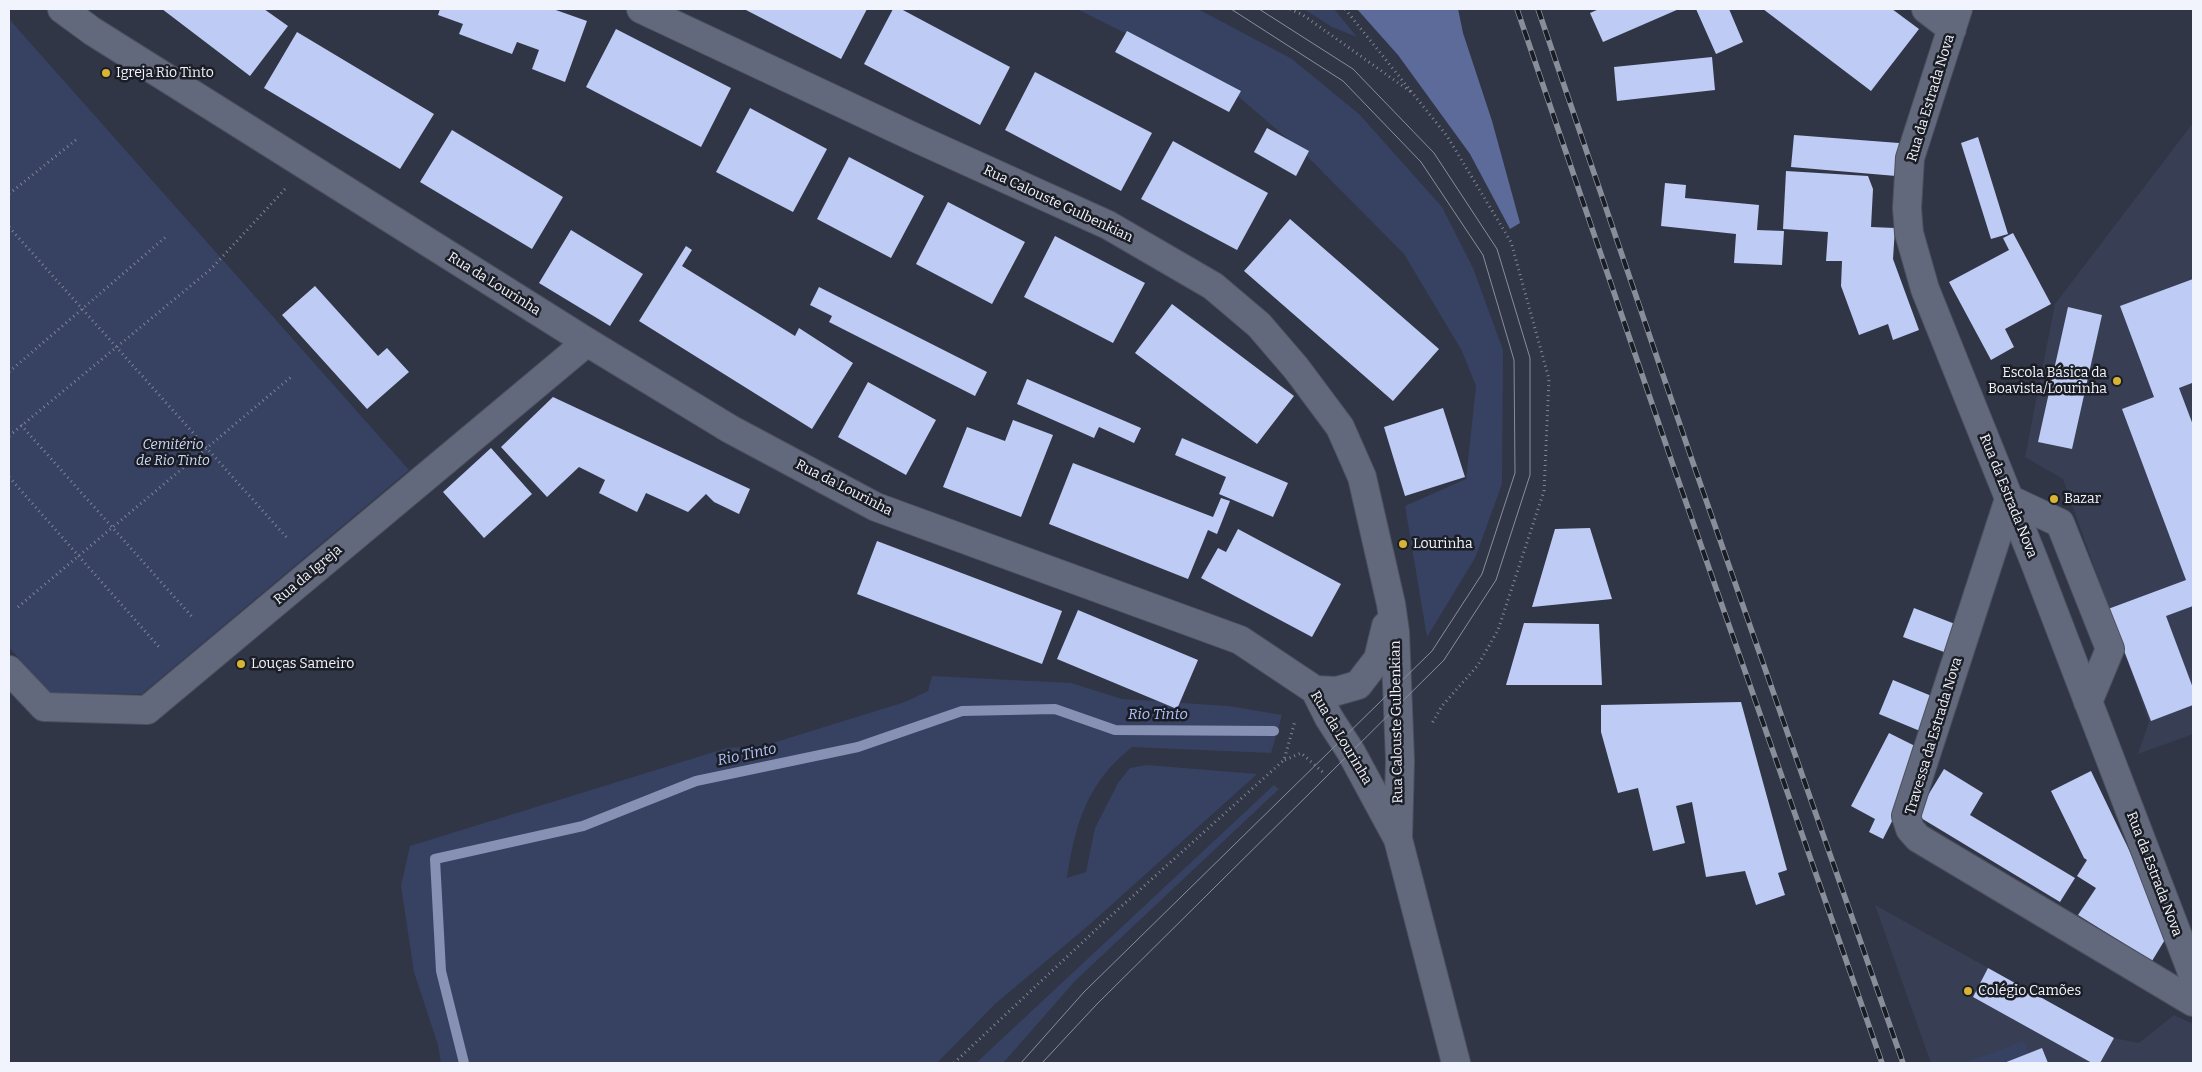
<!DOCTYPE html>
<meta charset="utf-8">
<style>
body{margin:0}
#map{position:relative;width:2202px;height:1072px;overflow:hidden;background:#303646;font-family:Bitter,serif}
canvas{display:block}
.frame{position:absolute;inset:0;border:10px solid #f1f4fd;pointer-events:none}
</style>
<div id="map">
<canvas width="2202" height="1072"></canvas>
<div class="frame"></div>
</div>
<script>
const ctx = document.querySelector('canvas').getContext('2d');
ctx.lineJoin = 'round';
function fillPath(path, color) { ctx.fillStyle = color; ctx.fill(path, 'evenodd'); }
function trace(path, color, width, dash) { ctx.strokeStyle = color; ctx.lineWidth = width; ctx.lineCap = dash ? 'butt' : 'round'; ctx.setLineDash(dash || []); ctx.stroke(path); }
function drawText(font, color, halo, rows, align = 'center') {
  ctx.font = font + ' Bitter,serif'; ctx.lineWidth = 5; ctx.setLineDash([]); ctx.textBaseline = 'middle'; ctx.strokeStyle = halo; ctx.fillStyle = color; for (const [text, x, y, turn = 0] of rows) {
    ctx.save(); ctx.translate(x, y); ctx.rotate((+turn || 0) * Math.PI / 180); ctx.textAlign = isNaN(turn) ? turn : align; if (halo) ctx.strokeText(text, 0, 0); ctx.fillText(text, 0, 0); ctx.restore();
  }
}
fillPath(new Path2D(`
 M2193,123V734L2138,754L2149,722L2063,479L2025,457L2055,304Z
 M1875,905L2114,1038L2139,1043L2174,1015L2193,1024V1063H1931Z`), '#383f55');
fillPath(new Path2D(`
 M1077,9H1198L1292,59L1359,114L1442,207L1473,268L1503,350L1502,484L1475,558L1427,637L1405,506L1466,479L1476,386L1462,351L1404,254L1303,152L1233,92L1191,66Z
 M1304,9H1334L1357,37L1332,27Z
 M9,19L409,470L142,694L49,693L9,647Z
 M932,676L1071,683L1122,699L1229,706L1282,715L1271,753L1132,747C1088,782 1075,823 1067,878L1086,872L1095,828L1118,783L1130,768L1147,765L1257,774L1089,925L995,1004L937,1063H441L438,1045L414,972L401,886L410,846L727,748L763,746L905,702L928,691Z
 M1274,785L1279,789L1075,981L1003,1063H976Z
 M2024,1041L2032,1063H1964Z`), '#374162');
fillPath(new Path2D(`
 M1357,9H1458L1463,33L1492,121L1520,223L1510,229L1470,154L1398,55Z`), '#5d6b9a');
trace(new Path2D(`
 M464,1063L441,971L435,859L583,826L696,781L858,747L962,711L1055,709L1115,730L1274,731`), '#8691b4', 10);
fillPath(new Path2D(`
 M162,9H264L288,26L250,76Z
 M440,9H553L587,21L565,82L532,69L539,50L517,42L512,54L459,34L463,24L438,15Z
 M744,9H867L841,59Z
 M893,9H901L1010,67L980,125L864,64Z
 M1599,9H1679L1603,42L1590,13Z
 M1696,9H1729L1743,42L1716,54Z
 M1763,9H1892L1919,29L1871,91Z
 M616,29L731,88L701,147L586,87Z
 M1127,31L1241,91L1229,112L1115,52Z
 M297,32L434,114L400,169L264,88Z
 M1712,57L1715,90L1617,101L1614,67Z
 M1035,72L1152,133L1121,191L1005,130Z
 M750,108L827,149L793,212L716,172Z
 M1267,128L1309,151L1296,176L1254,152Z
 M452,130L563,197L532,249L420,182Z
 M1794,135L1899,143L1896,176L1791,167Z
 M1978,137L2008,234L1991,239L1961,143Z
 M1173,141L1268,193L1237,250L1141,199Z
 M849,157L924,196L891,258L817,219Z
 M1786,171L1868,176L1873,189L1871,227L1895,228L1893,259L1919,330L1893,340L1888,324L1859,335L1841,286L1842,261H1826L1828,232L1783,229Z
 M1665,183L1686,185L1685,198L1759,205L1757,230L1784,231L1782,265L1734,263L1736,234L1661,226Z
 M948,202L1025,242L992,304L916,264Z
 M1290,219L1439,349L1393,401L1244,271Z
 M571,230L643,274L610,326L539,283Z
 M2013,233L2051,304L2005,329L2014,347L1991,360L1949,282L2009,250L2003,238Z
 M1055,236L1145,283L1113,343L1024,297Z
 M686,246L692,250L682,266L795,336L799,328L853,363L812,429L639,321Z
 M2193,279V386L2192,383L2179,388L2193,425V606L2166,616L2193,688V705L2151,721L2108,609L2186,580L2122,409L2154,397L2120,306Z
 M315,286L378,356L387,348L409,372L367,409L282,315Z
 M819,287L987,372L975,396L829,322L832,316L810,305Z
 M1172,304L1294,396L1257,444L1135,353Z
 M2068,307L2102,315L2072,449L2038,442Z
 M1027,379L1141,428L1134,443L1099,427L1094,438L1017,404Z
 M868,382L936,420L906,475L838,437Z
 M553,397L750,489L739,514L714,502L706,494L688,512L646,493L637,512L599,493L605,480L579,467L547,497L501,447Z
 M1443,408L1465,477L1405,496L1384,427Z
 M1013,420L1053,435L1021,517L943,487L967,427L1005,441Z
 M1182,438L1288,483L1273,517L1219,494L1226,477L1175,455Z
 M491,448L532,494L484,538L443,492Z
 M1073,463L1213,517L1221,498L1230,501L1217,534L1208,530L1188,579L1049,524Z
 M1590,528L1612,599L1532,607L1555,529Z
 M1238,529L1341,584L1312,637L1201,578L1218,548L1226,552Z
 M877,541L1062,611L1042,664L857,594Z
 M1914,608L1955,624L1944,652L1903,637Z
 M1078,610L1198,660L1177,709L1057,659Z
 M1524,623L1599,624L1602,685H1506Z
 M1893,680L1934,697L1920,731L1879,714Z
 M1741,702L1787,870L1778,873L1785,895L1756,905L1745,871L1706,877L1692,802L1676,806L1685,843L1653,851L1638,788L1618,793L1601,732V705Z
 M1889,733L1927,752L1883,839L1869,832L1875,819L1851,806Z
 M1944,769L1983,793L1970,815L2075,878L2060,902L1916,815Z
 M2091,771L2169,933L2152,961L2078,915L2096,888L2077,876L2087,860L2084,858L2051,791Z
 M1988,968L2114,1038L2100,1063H2092L1973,997Z
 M2042,1048L2048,1063H2004Z`), '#bdcbf5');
const minor = new Path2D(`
 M62,9L92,31L587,342L730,429L876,507L1240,640L1315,690L1329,718L1351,752L1398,839L1456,1063
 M641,9L918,139L1108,225L1213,286L1259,325L1296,368L1340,427L1362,477L1391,604L1395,632L1400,760L1398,837
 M1926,9L1952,29
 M1958,9L1910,158L1907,208L1909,233L1925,289L2035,563L2193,975
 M9,670L44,707L147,710L587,342
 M1315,690L1337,691L1358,685L1378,659L1386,626
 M2088,702L2110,649L2060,523L2009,499L1906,816L1910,829L1918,838L2193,1002`);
trace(minor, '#4c515e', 30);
trace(new Path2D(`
 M1290,9L1303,15L1411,92
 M1345,9L1447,136L1511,242L1549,379L1544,491L1498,630L1478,665L1442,706L1431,725
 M9,194L77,139
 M9,227L288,539
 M9,372L168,235
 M21,425L194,619
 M9,436L211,269L286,188
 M9,477L159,647
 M18,607L291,377
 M1285,760L1301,753L1325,774
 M954,1063L1103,923L1284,760L1295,721`), '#818693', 3, [1, 4]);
trace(minor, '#63697c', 28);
trace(new Path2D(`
 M1021,1063L1084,992L1432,651L1482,574L1515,473L1514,360L1483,255L1421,162L1343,81L1231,9
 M1042,1063L1097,1004L1444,660L1496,580L1530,475V358L1497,249L1434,153L1353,69L1259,9`), '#898e9b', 1);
const rail = new Path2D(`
 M1517,9L1674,468L1882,1063
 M1538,9L1692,460L1903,1063`);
trace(rail, '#898e9b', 5.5);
trace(rail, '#1b1d25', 4, [11]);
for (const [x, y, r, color] of [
 [106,73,5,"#d9b334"],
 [2117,381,5,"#d9b334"],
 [2054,499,5,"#d9b334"],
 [1403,544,5,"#d9b334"],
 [241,664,5,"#d9b334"],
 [1968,991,5,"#d9b334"]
]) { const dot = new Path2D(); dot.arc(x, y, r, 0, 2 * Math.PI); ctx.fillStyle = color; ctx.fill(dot); trace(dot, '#1b1d25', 2); }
drawText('14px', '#f1f4fd', '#1b1d25', [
 ["Igreja Rio Tinto",116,73],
 ["Escola Básica da",2107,373,"right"],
 ["Boavista/Lourinha",2107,389,"right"],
 ["Bazar",2064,499],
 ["Lourinha",1413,544],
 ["Louças Sameiro",251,664],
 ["Colégio Camões",1978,991]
], 'left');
drawText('14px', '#f1f4fd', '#1b1d25', [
 ["Rua da Estrada Nova",1931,98,-73],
 ["Rua Calouste Gulbenkian",1058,204,25],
 ["Rua da Lourinha",494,284,32],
 ["Rua da Lourinha",844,488,27],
 ["Rua da Estrada Nova",2008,496,68],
 ["Rua da Igreja",308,575,-40],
 ["Rua Calouste Gulbenkian",1397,722,-91],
 ["Travessa da Estrada Nova",1934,736,-73],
 ["Rua da Lourinha",1341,738,59],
 ["Rua da Estrada Nova",2154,874,69]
]);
drawText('italic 14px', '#cfd9f7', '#1b1d25', [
 ["Cemitério",173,445],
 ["de Rio Tinto",173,461]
]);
drawText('italic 15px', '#b0c2fc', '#1b1d25', [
 ["Rio Tinto",1158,715],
 ["Rio Tinto",747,755,-12]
]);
</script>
